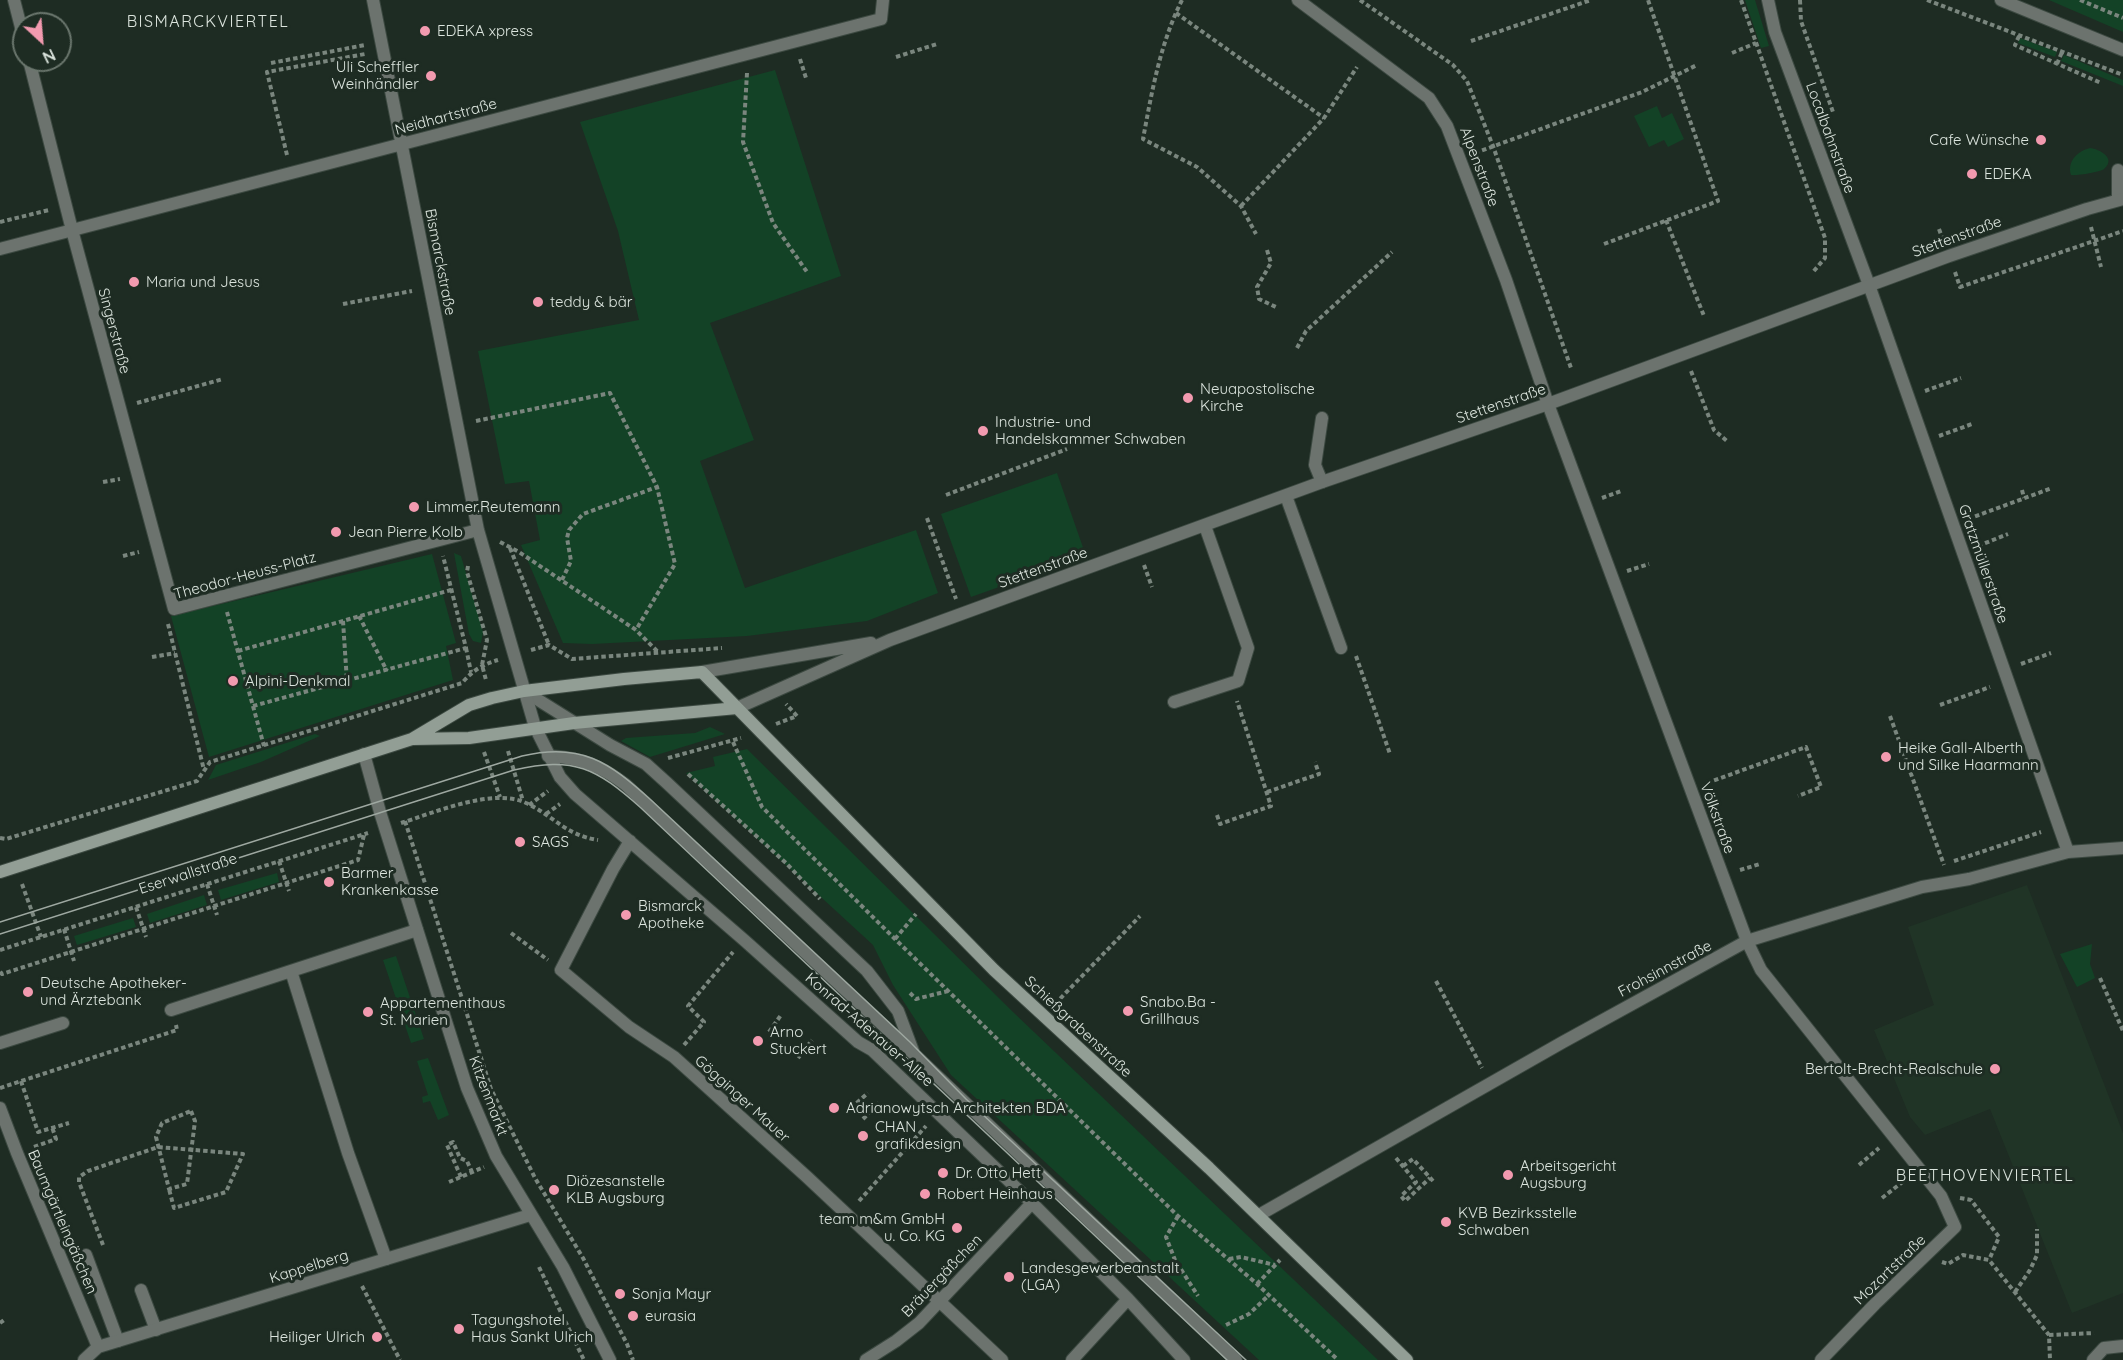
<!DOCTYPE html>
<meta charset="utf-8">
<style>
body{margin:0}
#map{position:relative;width:2123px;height:1360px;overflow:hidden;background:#1e2c23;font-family:Quicksand,sans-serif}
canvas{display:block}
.north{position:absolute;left:12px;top:12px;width:60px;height:60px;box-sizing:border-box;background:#1e2c23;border:2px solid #6a766d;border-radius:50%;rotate:154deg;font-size:16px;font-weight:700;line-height:24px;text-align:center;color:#dbe4dd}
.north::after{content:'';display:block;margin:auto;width:21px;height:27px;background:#f29aaf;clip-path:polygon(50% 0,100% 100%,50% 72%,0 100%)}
</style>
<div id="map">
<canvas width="2123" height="1360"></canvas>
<div class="north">N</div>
</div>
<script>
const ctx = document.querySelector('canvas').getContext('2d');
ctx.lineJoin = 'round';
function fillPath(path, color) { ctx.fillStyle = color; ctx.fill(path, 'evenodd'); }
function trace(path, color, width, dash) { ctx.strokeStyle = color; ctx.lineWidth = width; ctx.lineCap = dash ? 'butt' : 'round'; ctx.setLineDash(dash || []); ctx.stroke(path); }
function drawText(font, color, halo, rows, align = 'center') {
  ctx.font = font + ' Quicksand,sans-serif'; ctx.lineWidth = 6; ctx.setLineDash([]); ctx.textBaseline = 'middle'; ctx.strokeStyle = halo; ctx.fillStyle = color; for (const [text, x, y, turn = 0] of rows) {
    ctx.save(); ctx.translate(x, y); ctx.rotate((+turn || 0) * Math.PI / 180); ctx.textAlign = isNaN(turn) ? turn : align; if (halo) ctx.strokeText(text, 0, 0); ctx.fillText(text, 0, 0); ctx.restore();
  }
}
fillPath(new Path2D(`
 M2027,885L2123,1133V1293L2072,1313L1990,1109L1925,1135L1910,1117L1874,1030L1934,1005L1908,927Z`), '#203426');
fillPath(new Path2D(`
 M1745,0H1755L1769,46L1761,48Z
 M2049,0H2123V32Z
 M2020,38L2057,52L2055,57L2018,43Z
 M2064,55L2123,80V86L2061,61Z
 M775,70L841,276L710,323L754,440L700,461L745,588L916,530L938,593L867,621L747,636L592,644L563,643L521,545L540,540L529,481L505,484L478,351L639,320L618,231L580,122Z
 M1657,106L1662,118L1672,113L1684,139L1668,147L1664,140L1649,147L1634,116Z
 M2090,148C2099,149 2117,158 2104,169C2101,172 2076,176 2071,175C2067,162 2077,151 2090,148Z
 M1057,473L1086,556L971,597L941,514Z
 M454,553L461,556L483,632L481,643L473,641L469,634Z
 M432,554L456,643L446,646L453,680L209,757L171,616Z
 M710,727L725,734L650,757L621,741L626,738L695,733Z
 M315,734L320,736L261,762L208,780L216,765Z
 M747,749L1013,1012L1378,1360H1259L951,1075L893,985L873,945L686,773L715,766L713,757Z
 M277,873L279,882L221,900L218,890Z
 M204,895L207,905L150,923L147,914Z
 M133,918L136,927L77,945L74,936Z
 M2092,944L2090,964L2095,978L2077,987L2060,954Z
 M396,956L424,1039L411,1043L383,960Z
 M428,1058L449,1115L438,1120L430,1101L423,1103L422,1097L428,1095L417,1061Z`), '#134226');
const service = new Path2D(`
 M2118,200V170
 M1322,418L1315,465L1322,482
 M1286,496L1341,648
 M524,691L610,745L646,764L667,783L867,971L898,1011L913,1051
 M1174,702L1238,681L1248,648L1205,526
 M548,756C580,758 600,765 626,785L915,1055L1236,1360
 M291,971L348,1153L386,1259
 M171,1010L417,930
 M0,1043L63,1023
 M86,1255L118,1341
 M141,1290L156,1330`);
const minor = new Path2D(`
 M14,0L24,39
 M373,0L478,530L535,727L560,777L575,794L744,940L858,1042L872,1050L1032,1203L1128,1299L1184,1360
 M1298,0L1429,98L1447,126L1506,280L1548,404L1747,941L1761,970L1941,1196L1955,1227L1875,1304L1821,1360
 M1768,0L1775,32L1869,285L2068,852
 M2001,0L2123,50
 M29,60L72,230L174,609L478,530
 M0,249L881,19L883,0
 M364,754L380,812L467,1088L496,1156L563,1267L610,1360
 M630,841L613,869L561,970L629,1027L674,1057L807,1177L1002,1360
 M0,1108L17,1153L98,1347
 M1259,1215L1563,1042L1747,941L1922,887L1969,879L2068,852L2123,848
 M84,1360L98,1347L530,1215
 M866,1360L896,1341L919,1323L1032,1203
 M1072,1360L1128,1299
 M2093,1360L2104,1348L2123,1346`);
const tertiary = new Path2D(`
 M702,672L871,643
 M737,708L890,640L1322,482L1548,404L1949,256L2087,209L2123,199`);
const secondary = new Path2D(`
 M413,739L469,738L574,723L737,708
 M0,872L412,739L469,705L492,698L524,691L624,679L702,672L994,970L1209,1168L1407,1360`);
trace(service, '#3c4941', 14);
trace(minor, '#3c4941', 14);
trace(tertiary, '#3c4941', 14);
trace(secondary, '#3c4941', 14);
trace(new Path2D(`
 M1182,0C1160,44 1152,91 1143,139L1197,167L1241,206L1256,234
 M1360,0L1453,65L1467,81L1493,146L1571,368
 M1741,0L1825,238V258L1813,272
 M1800,0L1801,21L1833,112
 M1927,0L2123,75
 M2080,0L2123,18
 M1176,13L1324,118
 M2019,36L2015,45L2101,83
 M1471,41L1591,0
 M1732,53L1756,43
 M896,57L937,44
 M800,59L806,78
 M271,63L365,45
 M2057,64L2062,52
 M747,73L743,142L773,223L807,272
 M1475,153L1642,92L1697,65
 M287,155L267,72L365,54
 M1241,206L1324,118L1357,67
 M1666,220L1704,316
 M0,222L49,210
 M2091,227L2101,267
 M1939,229L1943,240
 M1604,244L1718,201L1648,0
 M1267,250L1271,263L1257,287L1259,299L1278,308
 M1955,272L1960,287L2123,231
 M343,304L412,291
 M1297,348L1306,331L1392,252
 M1691,371L1714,430L1727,441
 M1925,391L1961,378
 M137,403L223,379
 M476,421L610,393L657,487L675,564L636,630
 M1939,436L1972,424
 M103,482L120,479
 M2022,490L2024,498
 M946,495L1067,449
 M1602,498L1621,491
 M927,518L956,599
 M1968,519L2052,488
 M500,542L519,552L636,630L658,652
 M1978,546L2008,534
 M510,548L549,645
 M123,556L139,552
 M1144,565L1152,587
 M468,566L467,572L487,640L482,665L486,680
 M1627,571L1649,564
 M562,580L571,561L567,538L569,530L583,514L657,487
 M227,612L264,746
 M359,616L387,671
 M343,621L347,682
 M168,624L204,770
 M466,648L471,672
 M531,650L549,645L572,659L722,648
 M238,651L451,590
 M1356,656L1390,754
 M152,657L175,653
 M2021,664L2051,653
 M1940,705L1990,687
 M253,706L466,648L443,556
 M1890,716L1944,865
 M776,724L797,716L786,704
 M733,742L762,807L895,939L1178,1216L1257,1284L1338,1360
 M508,751L523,801
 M484,752L500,797
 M668,758L741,738
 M688,774L786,863L820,899
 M1707,783L1806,747L1821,787L1798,796
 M1267,792L1319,774L1315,762
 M529,805L548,791
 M546,814L560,804
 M1217,815L1220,824L1271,806L1237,701
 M405,821L491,1089L535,1178L583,1258L627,1344L633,1360
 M401,823C433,813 494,787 526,803C554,816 565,835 598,840
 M0,838L6,839L197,781L210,762L462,683C473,670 482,665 498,660
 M279,861L289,891
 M1954,861L2041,832
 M1740,870L1760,864
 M22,884L41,937
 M207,884L217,915
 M136,907L146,937
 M64,929L74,961
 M511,933L548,960
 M895,939L916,914
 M0,950L368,833
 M0,972L2,974L358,860L364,835
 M2100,978L2123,1031
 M1436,981L1482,1068
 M910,993L916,999L948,991
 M1055,1004L1140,916
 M769,1032L781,1015
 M684,1045L704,1022L688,1006L733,952
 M798,1058L812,1040
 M21,1081L38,1132L69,1123
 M0,1088L177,1030L176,1025
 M851,1108L868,1093
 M191,1111L195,1121L187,1184L169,1189L156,1137L162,1123Z
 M863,1119L879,1103
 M34,1147L56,1139L52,1127
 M1396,1158L1416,1182L1401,1196L1405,1201L1430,1178
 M1859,1165L1879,1148
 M1403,1166L1413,1159L1433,1181
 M461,1177L447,1145L453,1142L460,1158L467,1161L472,1172
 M449,1182L484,1167
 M1882,1198L1905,1180
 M1960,1198L1971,1200L1999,1237L1989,1260
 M859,1201L926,1126
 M1178,1216L1166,1237L1175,1260L1198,1296
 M103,1245L79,1182V1177L88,1171L158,1147L243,1154L226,1192L174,1208L169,1189
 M1229,1259L1241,1257L1275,1265
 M1942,1262L1948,1264L1963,1255L1989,1260L2049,1335L2050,1360
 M539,1267L584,1360
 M1257,1284L1280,1260
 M362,1286L400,1360
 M2015,1292L2030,1270L2037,1255V1229
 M0,1323L4,1320
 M1226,1325L1249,1314L1269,1295
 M2049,1335L2094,1333`), '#7a867e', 4, [4.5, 3]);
trace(service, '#6c736e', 12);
trace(minor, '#6c736e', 12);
trace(tertiary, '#6c736e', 12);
trace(secondary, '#929e95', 12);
trace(new Path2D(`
 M0,922L522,756C581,742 609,762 651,800L910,1042L966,1099L1246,1360
 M0,934L514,770C574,756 596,768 641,808L1227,1360`), '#9ea8a1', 1.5);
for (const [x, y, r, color] of [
 [425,31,6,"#f29aaf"],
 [431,76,6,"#f29aaf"],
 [2041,140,6,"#f29aaf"],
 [1972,174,6,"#f29aaf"],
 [134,282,6,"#f29aaf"],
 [538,302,6,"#f29aaf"],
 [1188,398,6,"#f29aaf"],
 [983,431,6,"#f29aaf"],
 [414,507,6,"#f29aaf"],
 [336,532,6,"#f29aaf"],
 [233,681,6,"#f29aaf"],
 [1886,757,6,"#f29aaf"],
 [520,842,6,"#f29aaf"],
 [329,882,6,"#f29aaf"],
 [626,915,6,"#f29aaf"],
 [28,992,6,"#f29aaf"],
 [1128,1011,6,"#f29aaf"],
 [368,1012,6,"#f29aaf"],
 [758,1041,6,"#f29aaf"],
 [1995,1069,6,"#f29aaf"],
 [834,1108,6,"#f29aaf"],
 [863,1136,6,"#f29aaf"],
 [943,1173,6,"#f29aaf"],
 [1508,1175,6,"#f29aaf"],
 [554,1190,6,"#f29aaf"],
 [925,1194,6,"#f29aaf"],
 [1446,1222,6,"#f29aaf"],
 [957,1228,6,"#f29aaf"],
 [1009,1277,6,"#f29aaf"],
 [620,1294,6,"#f29aaf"],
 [633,1316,6,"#f29aaf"],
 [459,1329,6,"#f29aaf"],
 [377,1337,6,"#f29aaf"]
]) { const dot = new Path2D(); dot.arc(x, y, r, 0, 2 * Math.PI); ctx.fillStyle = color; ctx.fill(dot); trace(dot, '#1e2c23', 2); }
drawText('15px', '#dbe4dd', '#1e2c23', [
 ["EDEKA xpress",437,31],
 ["Uli Scheffler",419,67,"right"],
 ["Weinhändler",419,84,"right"],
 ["Cafe Wünsche",2029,140,"right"],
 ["EDEKA",1984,174],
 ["Maria und Jesus",146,282],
 ["teddy & bär",550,302],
 ["Neuapostolische",1200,389],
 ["Kirche",1200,406],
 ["Industrie- und",995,422],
 ["Handelskammer Schwaben",995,439],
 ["Limmer.Reutemann",426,507],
 ["Jean Pierre Kolb",348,532],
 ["Alpini-Denkmal",245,681],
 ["Heike Gall-Alberth",1898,748],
 ["und Silke Haarmann",1898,765],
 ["SAGS",532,842],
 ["Barmer",341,873],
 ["Krankenkasse",341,890],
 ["Bismarck",638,906],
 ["Apotheke",638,923],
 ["Deutsche Apotheker-",40,983],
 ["und Ärztebank",40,1000],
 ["Snabo.Ba -",1140,1002],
 ["Grillhaus",1140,1019],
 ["Appartementhaus",380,1003],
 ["St. Marien",380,1020],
 ["Arno",770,1032],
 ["Stuckert",770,1049],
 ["Bertolt-Brecht-Realschule",1983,1069,"right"],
 ["Adrianowytsch Architekten BDA",846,1108],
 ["CHAN",875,1127],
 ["grafikdesign",875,1144],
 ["Arbeitsgericht",1520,1166],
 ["Augsburg",1520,1183],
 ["Dr. Otto Hett",955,1173],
 ["Diözesanstelle",566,1181],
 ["KLB Augsburg",566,1198],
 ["Robert Heinhaus",937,1194],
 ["KVB Bezirksstelle",1458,1213],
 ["Schwaben",1458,1230],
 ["team m&m GmbH",945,1219,"right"],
 ["u. Co. KG",945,1236,"right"],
 ["Landesgewerbeanstalt",1021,1268],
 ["(LGA)",1021,1285],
 ["Sonja Mayr",632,1294],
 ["eurasia",645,1316],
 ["Tagungshotel",471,1320],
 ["Haus Sankt Ulrich",471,1337],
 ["Heiliger Ulrich",365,1337,"right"]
], 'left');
drawText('15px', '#dbe4dd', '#1e2c23', [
 ["Neidhartstraße",446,117,-15],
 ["Localbahnstraße",1830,138,70],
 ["Alpenstraße",1479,167,69],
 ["Stettenstraße",1957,237,-20],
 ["Bismarckstraße",440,262,79],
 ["Singerstraße",114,331,75],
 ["Stettenstraße",1501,404,-19],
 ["Gratzmüllerstraße",1983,564,71],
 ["Stettenstraße",1043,568,-20],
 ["Theodor-Heuss-Platz",245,576,-15],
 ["Völkstraße",1717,818,70],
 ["Eserwallstraße",188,874,-18],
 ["Frohsinnstraße",1665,969,-28],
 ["Schießgrabenstraße",1078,1027,43],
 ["Konrad-Adenauer-Allee",869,1030,41],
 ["Kitzenmarkt",488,1096,69],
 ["Gögginger Mauer",742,1099,42],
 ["Baumgärtleingäßchen",62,1222,67],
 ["Kappelberg",309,1267,-17],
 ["Mozartstraße",1890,1270,-44],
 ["Bräuergäßchen",942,1276,-46]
]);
ctx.letterSpacing = '1.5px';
drawText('16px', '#dbe4dd', '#1e2c23', [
 ["BISMARCKVIERTEL",208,22],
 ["BEETHOVENVIERTEL",1985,1176]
]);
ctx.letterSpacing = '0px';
</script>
